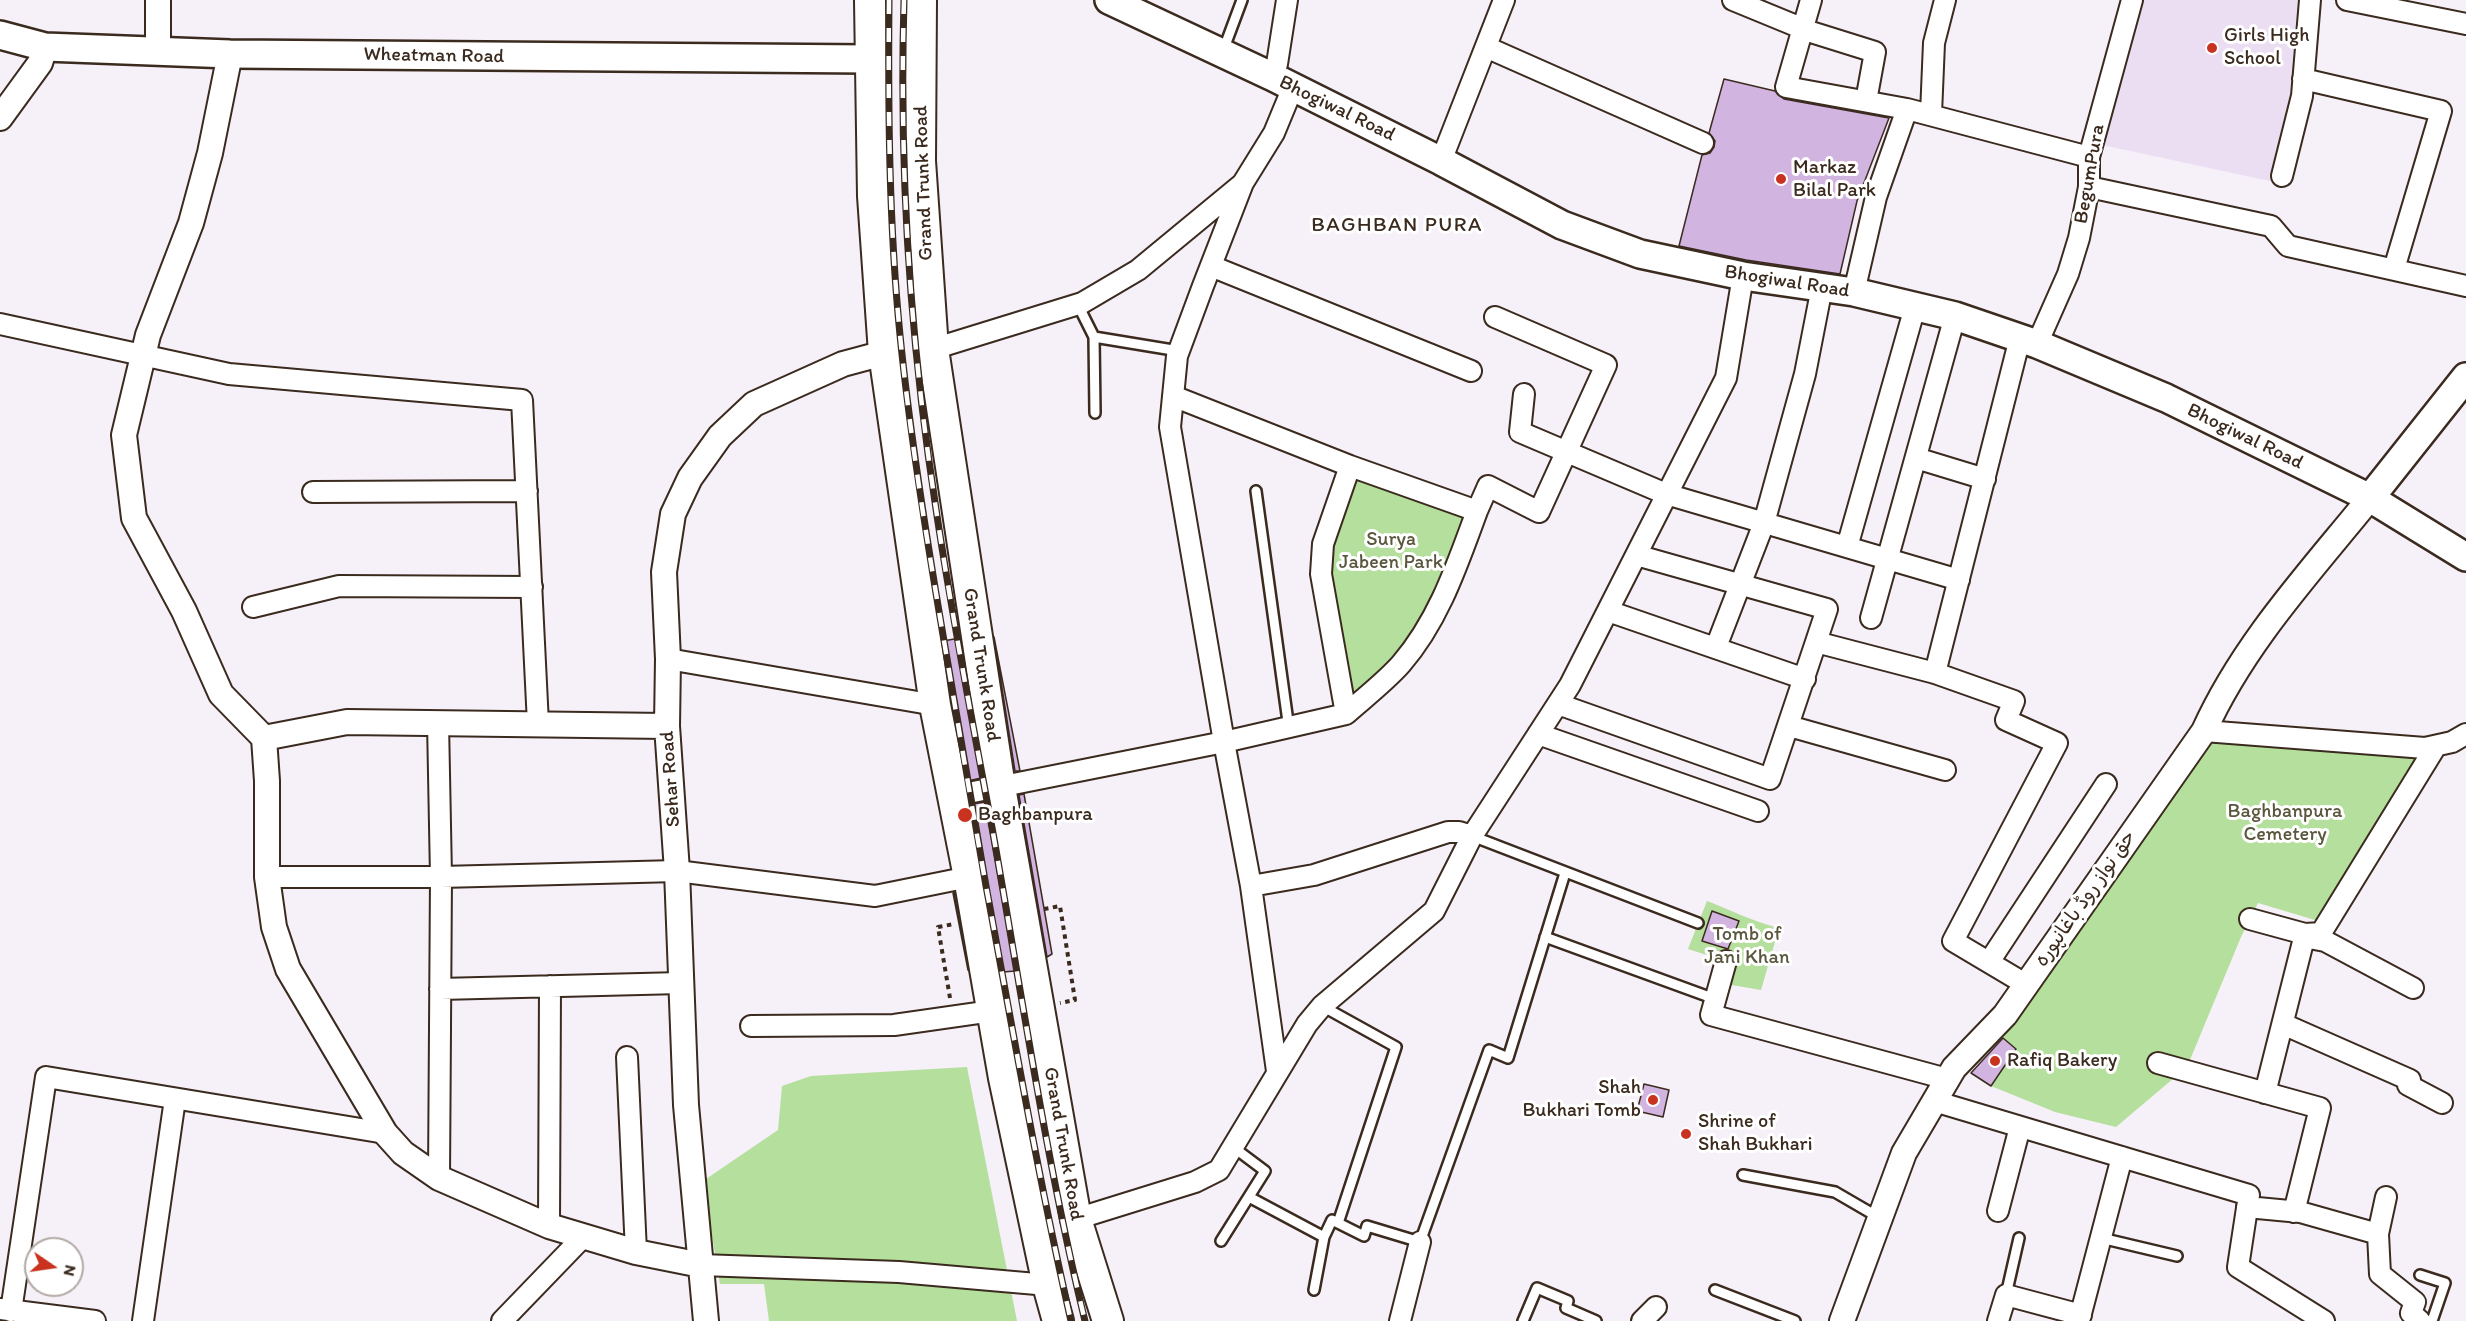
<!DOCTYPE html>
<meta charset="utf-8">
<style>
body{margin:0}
#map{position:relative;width:2466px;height:1321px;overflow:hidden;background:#f6f0f9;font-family:Itim,sans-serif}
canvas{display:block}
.north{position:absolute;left:24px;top:1237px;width:60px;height:60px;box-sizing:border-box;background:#fff;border:2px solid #b1aaa5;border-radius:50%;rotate:103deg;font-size:16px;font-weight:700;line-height:24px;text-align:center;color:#3b2a1e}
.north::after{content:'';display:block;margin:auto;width:21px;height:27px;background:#c8321e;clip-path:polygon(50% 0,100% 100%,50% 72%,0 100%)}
</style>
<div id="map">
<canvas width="2466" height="1321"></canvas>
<div class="north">N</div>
</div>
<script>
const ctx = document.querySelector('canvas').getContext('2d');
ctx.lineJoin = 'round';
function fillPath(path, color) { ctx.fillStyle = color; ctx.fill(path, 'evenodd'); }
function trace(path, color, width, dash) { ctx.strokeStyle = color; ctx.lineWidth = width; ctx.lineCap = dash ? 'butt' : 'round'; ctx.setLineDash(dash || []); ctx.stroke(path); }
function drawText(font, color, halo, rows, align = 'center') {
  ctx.font = font + ' Itim,"Playpen Sans Arabic",sans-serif'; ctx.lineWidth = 6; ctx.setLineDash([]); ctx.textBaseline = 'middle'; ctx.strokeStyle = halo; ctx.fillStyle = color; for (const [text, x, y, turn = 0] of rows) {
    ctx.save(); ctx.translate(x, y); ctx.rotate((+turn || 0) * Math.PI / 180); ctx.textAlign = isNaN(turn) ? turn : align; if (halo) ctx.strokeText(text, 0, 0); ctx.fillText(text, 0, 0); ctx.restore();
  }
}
fillPath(new Path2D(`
 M2132,0H2310L2279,183L2093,143Z`), '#ebdef2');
fillPath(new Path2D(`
 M1350,466L1477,511L1420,637L1346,714L1321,574Z
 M2218,732L2425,748L2325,923L2258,903L2241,937L2187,1067L2116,1127L2055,1112L1991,1086L2016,1049L2003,1038Z
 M1707,901C1731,910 1754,922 1779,928L1761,990L1720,983L1726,961L1688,949Z
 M967,1067L1017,1321H769L764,1284H720L703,1181L778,1130L782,1086L811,1076Z`), '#b5df9c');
const building = new Path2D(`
 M1724,79L1775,91L1784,99L1889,118L1857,201L1840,274L1746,260L1679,246L1702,155L1710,153L1714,147L1715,141L1709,133Z
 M994,637L1020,771H1015Z
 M960,638L981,778L968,781L952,702L943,641Z
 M1024,794L1052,954L1047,957L1019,795Z
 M985,802L1015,971L1003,972L972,804Z
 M954,892L968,970L953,893Z
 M1712,911L1739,921L1728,949L1702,941Z
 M2003,1038L2016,1049L1991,1086L1971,1073Z
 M1644,1084L1669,1090L1663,1117L1637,1111Z`);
fillPath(building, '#d2b4e1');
trace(building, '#3b2a1e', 1.5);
const service = new Path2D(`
 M1223,51L1242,0
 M1078,305L1094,337L1179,351
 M1094,337L1095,413
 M1256,491L1289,729
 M1472,836L1698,923
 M1545,937L1715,999
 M1322,1006L1396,1047L1338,1223
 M1743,1175L1835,1192L1878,1217
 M1249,1197L1324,1237L1314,1290
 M1324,1237L1332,1220L1364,1236L1367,1226L1420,1242L1489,1050L1508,1058L1565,873
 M2101,1238L2177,1256
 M1221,1241L1265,1171L1233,1147
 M2420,1275L2445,1283L2432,1321
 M1715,1290L1795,1321
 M2006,1295L2019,1238
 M1523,1321L1537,1288L1568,1301L1566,1308L1596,1321`);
const minor = new Path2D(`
 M1733,0L1811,32L1875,52L1866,101
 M1811,0L1786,87L1907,109L1876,197L1854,292
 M2347,0L2466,24
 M1486,47L1703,143
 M1271,76L1277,64L1287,0
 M2303,79L2441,111L2394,269
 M1907,109L2089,157
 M1931,114L1934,43L1945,0
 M1441,161L1504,0
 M2282,176L2302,96L2310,0
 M2089,187L2271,226L2288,246L2466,286
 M1211,266L1471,371
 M0,324L229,374L522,400L538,724
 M2037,344L2068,274L2079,238L2089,187V157L2132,0
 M933,349L1082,303L1138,270L1241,185
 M1524,394L1520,432L1666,494L1959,580
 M1173,396L1350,466L1477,511C1457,565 1439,620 1401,664C1385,682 1364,698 1346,714
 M1916,458L1985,479
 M313,492L527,491
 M1477,511L1488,486L1539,512L1606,365L1495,317
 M1847,547L1915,307
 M1636,555L1827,609L1816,642L1935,673L2014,701L2006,720L2057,743L1953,941L2027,985
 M253,607L339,586L532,587
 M1608,611L1805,679
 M1871,618L1955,316
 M1716,647L1764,523L1805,374L1822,287
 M668,659L935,705
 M1935,673L2020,338
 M1558,704L1770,779L1816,642
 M438,722L441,877L439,1178
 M1789,726L1945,770
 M2204,731L2425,748L2452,742L2466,734
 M1538,734L1758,811
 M953,796L1224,742L1170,427L1177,356L1203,286L1243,183L1274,133L1293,87
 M267,877H441L677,871L875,896L969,877
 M1251,886L1314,875L1448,832H1459L1472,836
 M2250,919L2305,934L2321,933L2436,746
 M2304,937L2325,941L2413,988
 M1726,961L1711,1015L1947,1079
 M1989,962L2106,784
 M440,989L681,983
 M2283,1024L2410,1080L2408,1085L2442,1103
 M751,1026L894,1025L992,1011
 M627,1057L636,1252
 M2158,1063L2320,1108L2294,1212
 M1277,1071L1251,886L1224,742L1346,714L1321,574L1323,544L1350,466
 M2265,1093L2305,934
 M1934,1101L2249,1195L2238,1267L2324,1321
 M2386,1197L2378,1234L2380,1274L2415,1302L2411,1313L2420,1321
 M2247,1207L2300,1212L2378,1234
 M1998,1211L2020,1127
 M1076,1219L1195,1182L1219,1170L1307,1024L1322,1006L1434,911L1472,836L1570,685L1726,378L1743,276
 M549,1226L550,986
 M701,1265L899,1272L1048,1285
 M0,1309L95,1321
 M11,1311L46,1077L385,1133
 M143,1321L175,1099
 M502,1321L584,1236
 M1400,1321L1420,1242
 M1642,1321L1656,1307
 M1998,1321L2006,1295L2081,1315
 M2079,1321L2122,1157`);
const tertiary = new Path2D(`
 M158,51V0
 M230,54L210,153L191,223L148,335L124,435L134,518L184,611L221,694L264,738L267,781V877L274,927L288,969L385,1133L403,1153L439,1178L549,1226L636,1252L701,1265
 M0,118L40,63L45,47
 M264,738L347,722L667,726
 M706,1321L686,1105L677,871L667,726L668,659L664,572L673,514L690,478L720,436L754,404L843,364L884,353
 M1842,1321L1904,1153L1954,1068L2005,1015L2204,731C2243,644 2310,572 2370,498`);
const secondary = new Path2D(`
 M1109,0L1271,76L1441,161L1562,225L1640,254L1743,276L1854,292L1955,316L2037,344L2166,398L2370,498L2466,557
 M0,35L45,47L230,54L870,59
 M2370,498L2466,377`);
const primary = new Path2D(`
 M870,0L873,196L884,353L935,705L969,877L1004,1078L1048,1285L1058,1321
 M921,0L920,161L933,349L1000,787L1076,1219L1108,1321`);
trace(service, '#3b2a1e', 14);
trace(minor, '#3b2a1e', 24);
trace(tertiary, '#3b2a1e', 28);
trace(secondary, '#3b2a1e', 32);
trace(primary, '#3b2a1e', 34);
trace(new Path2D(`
 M1044,909L1060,906L1075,1000L1060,1003
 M950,998L938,927L954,924`), '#3b2a1e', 4, [4.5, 4.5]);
trace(service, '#fff', 9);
trace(minor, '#fff', 20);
trace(tertiary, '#fff', 24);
trace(secondary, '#fff', 27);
trace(primary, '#fff', 30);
const rail = new Path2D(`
 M889,0C888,112 889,224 900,335C910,436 926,535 943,635C957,718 971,802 986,886C1013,1031 1038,1177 1071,1321
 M904,0C899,170 910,341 936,509C952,617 973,725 993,833C1022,996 1046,1160 1085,1321`);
trace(rail, '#3b2a1e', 7);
trace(rail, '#fff', 4.5, [14]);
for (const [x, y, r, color] of [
 [2212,48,6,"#c8321e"],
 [1781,179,6,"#c8321e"],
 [965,815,8,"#c8321e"],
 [1995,1061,6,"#c8321e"],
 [1653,1100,6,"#c8321e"],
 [1686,1134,6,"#c8321e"]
]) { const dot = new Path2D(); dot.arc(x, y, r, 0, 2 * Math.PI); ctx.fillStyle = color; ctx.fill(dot); trace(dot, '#fff', 2); }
drawText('20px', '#3b2a1e', '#fff', [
 ["Girls High",2224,36],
 ["School",2224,59],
 ["Markaz",1793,168],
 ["Bilal Park",1793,191],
 ["Baghbanpura",978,815],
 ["Rafiq Bakery",2007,1061],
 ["Shah",1641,1088,"right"],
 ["Bukhari Tomb",1641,1111,"right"],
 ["Shrine of",1698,1122],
 ["Shah Bukhari",1698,1145]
], 'left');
drawText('20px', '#3b2a1e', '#fff', [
 ["Wheatman Road",434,56,1],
 ["Bhogiwal Road",1337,109,26],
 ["BegumPura",2090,174,-80],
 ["Grand Trunk Road",924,183,-92],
 ["Bhogiwal Road",1787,282,9],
 ["Bhogiwal Road",2245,437,26],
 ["Grand Trunk Road",981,665,81],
 ["Sehar Road",671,779,-94],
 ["حق نواز روڈ باغانپورہ",2086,899,-55],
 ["Grand Trunk Road",1063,1144,80]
]);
drawText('20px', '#5a573e', '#fff', [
 ["Surya",1391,540],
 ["Jabeen Park",1391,563],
 ["Baghbanpura",2285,812],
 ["Cemetery",2285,835],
 ["Tomb of",1747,935],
 ["Jani Khan",1747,958]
]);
ctx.letterSpacing = '1.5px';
drawText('21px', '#3b2a1e', '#fff', [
 ["BAGHBAN PURA",1397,226]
]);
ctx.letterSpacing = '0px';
</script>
